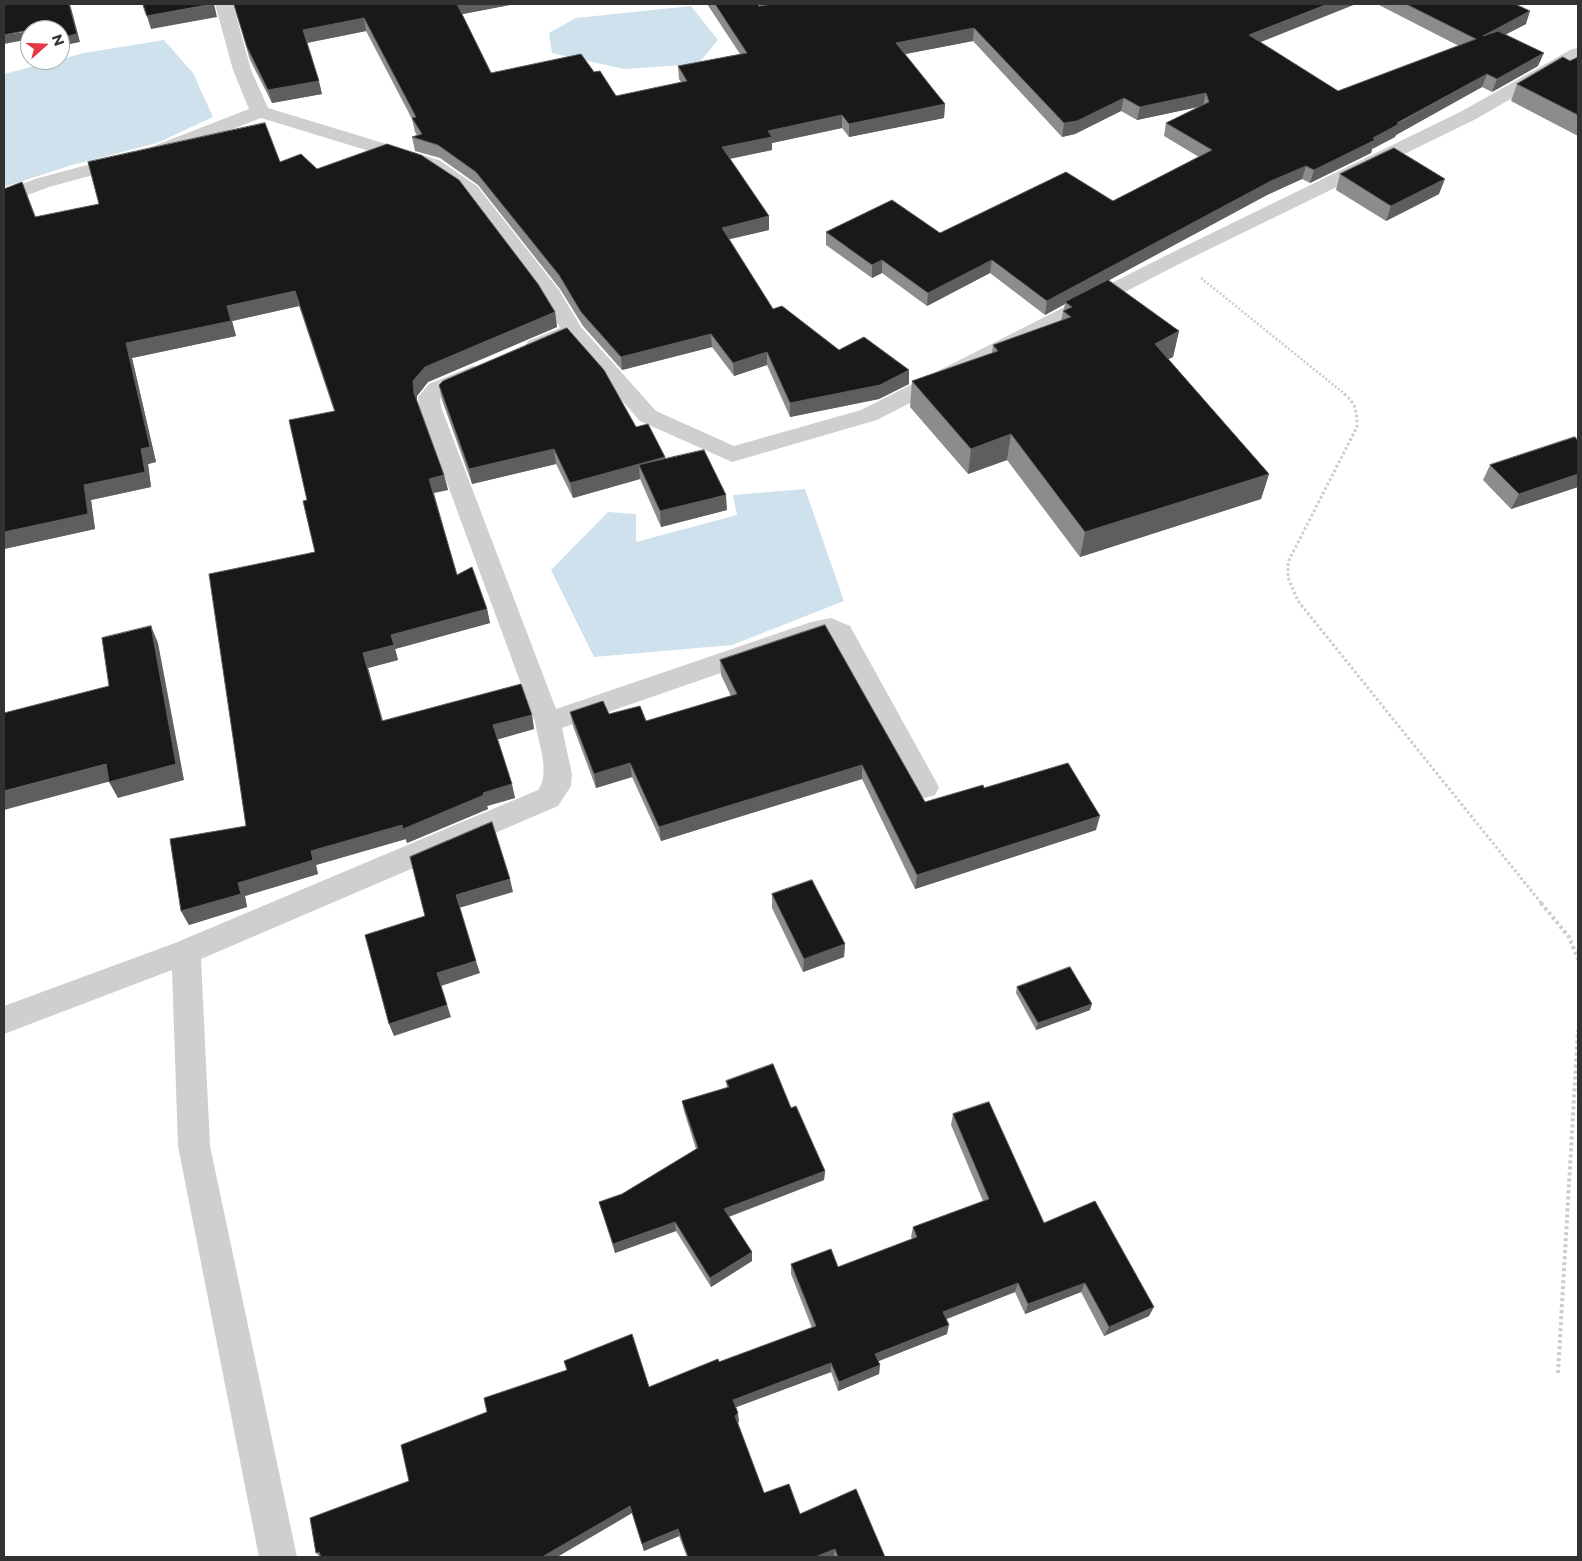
<!DOCTYPE html>
<style>
body{margin:0}
#map{position:relative;width:1582px;height:1561px;overflow:hidden;background:#fff;font-family:Montserrat,sans-serif}
canvas{display:block}
.frame{position:absolute;inset:0;border:5px solid #323232;pointer-events:none}
.north{position:absolute;left:20px;top:20px;width:50px;height:50px;box-sizing:border-box;background:#fff;border:1px solid #adadad;border-radius:50%;rotate:70deg;font-size:14px;font-weight:700;line-height:20px;text-align:center;color:#323232}
.north::after{content:'';display:block;margin:auto;width:18px;height:22px;background:#e33a45;clip-path:polygon(50% 0,100% 100%,50% 72%,0 100%)}
</style>
<div id="map">
<canvas width="1582" height="1561"></canvas>
<div class="frame"></div>
<div class="north">N</div>
</div>
<script>
const ctx = document.querySelector('canvas').getContext('2d');
ctx.lineJoin = 'round';
function fillPath(path, color) { ctx.fillStyle = color; ctx.fill(path, 'evenodd'); }
function trace(path, color, width, dash) { ctx.strokeStyle = color; ctx.lineWidth = width; ctx.lineCap = dash ? 'butt' : 'round'; ctx.setLineDash(dash || []); ctx.stroke(path); }
fillPath(new Path2D(`
 M691,6L718,40L698,64L624,69L552,53L549,33L576,18Z
 M164,40L193,73L213,117L157,143L72,165L4,187V74L84,53Z
 M805,489L844,601L732,645L594,657L551,570L608,512L636,514V542L737,515L733,495Z`), '#cee1ed');
trace(new Path2D(`
 M1201,278L1346,395`), '#ccc', 2.5, [2, 2]);
trace(new Path2D(`
 M1344,394C1356,403 1357,412 1357,427L1288,562V578L1298,601L1542,904`), '#ccc', 3, [2.5, 2.5]);
trace(new Path2D(`
 M1541,903L1569,937L1578,959
 M1558,1373L1578,1030`), '#ccc', 4, [3, 3]);
fillPath(new Path2D(`
 M215,4H233L251,70L268,108L439,160L477,186L559,290L581,327L656,411L734,446L861,410L1169,254L1462,111L1572,49L1578,48V60L1476,119L1183,262L877,420L732,462L640,421L569,340L536,353L528,351L525,346L528,341L560,328L542,298L463,194L425,168L261,118L160,157L49,187L4,204V191L35,179L146,149L249,109L233,70Z
 M473,366L481,368L484,373L481,378L445,394L440,399L441,407L556,709L811,622L831,618L850,626L939,787L935,795L925,798L915,795L832,640L828,637L822,638L562,728L572,774L571,786L558,806L201,959L210,1146L297,1557H259L178,1146L172,970L4,1034V1006L175,943L538,790C551,773 538,742 535,722L419,407L418,397L429,384Z`), '#cfcfcf');
fillPath(new Path2D(`
 M234,4H515L462,14L491,73L594,72L616,96L681,82L679,79L678,66L740,54L707,4H757L759,6L1261,43L1338,91L1459,46L1377,4H1515L1526,24L1506,34L1538,66L1492,92L1482,87L1396,135L1395,137L1372,149L1371,153L1310,183L1302,179L1267,195L1109,280L1179,331L1173,357L1168,359L1269,474L1261,499L1080,557L1007,460L968,474L910,407L912,381L992,353L993,345L1061,321L1065,304L1045,315L990,273L927,306L882,273L872,278L826,245V232L940,233L1113,201L1199,157L1164,136L1166,123L1198,107L1137,120L1121,111L1075,134L1062,137L973,41L905,54L945,104L944,118L849,137L842,128L772,143V150L730,159L769,230L729,239L773,309L839,350L909,384L879,399L790,417L767,365L734,376L712,347L622,370L583,326L560,289L478,185L440,158L415,151L412,137L417,135L415,132L412,119L366,31L307,43L322,94L272,103L250,60Z
 M1578,57V136L1511,101L1517,84Z
 M280,162L317,169L555,312L557,327L428,382L417,396V401L444,475L448,490L434,493L457,575L487,609L490,623L395,649L398,660L368,668L383,721L532,715L534,729L497,739L515,798L487,806L488,809L407,843L406,839L316,865L318,874L245,896L247,907L189,925L181,911L246,826L315,552L307,500L334,411L299,306L232,321L236,336L132,358L156,462L148,464L151,487L91,500L95,529L4,549V189L22,182L36,217L99,204Z
 M1340,174L1439,194L1386,221L1336,190Z
 M439,385L636,427L666,459L727,510L661,527L640,479L573,498L556,464L472,484L442,400Z
 M1578,441V487L1511,509L1483,480L1490,465Z
 M720,660L925,802L984,788L1096,830L915,889L862,779L661,841L632,777L596,788L573,726L570,712L609,714L646,721L731,696L721,675Z
 M772,894L845,944L844,957L803,972L772,908Z
 M1017,987L1090,1010L1036,1030L1016,993Z
 M726,1081L791,1108L825,1171L824,1180L729,1217L752,1252V1261L711,1287L676,1231L615,1253L599,1202L622,1194L696,1149L684,1111L682,1101L727,1088Z
 M953,1114L1044,1223L1149,1316L1104,1336L1081,1292L1025,1314L1015,1292L947,1319V1334L878,1361L880,1365L879,1374L838,1391L831,1372L736,1407L739,1422L738,1423L764,1493L800,1514L885,1557H835L834,1556L830,1557H687L679,1536L644,1551L632,1513L557,1557H320L316,1553L409,1481L649,1387L812,1328L791,1274V1264L838,1267L912,1239L911,1237L913,1227L983,1201L951,1125Z`), '#8c8c8c');
fillPath(new Path2D(`
 M69,4H70L80,42L60,46V38Z
 M214,4L217,17L151,29L147,16Z
 M456,4H515L458,15Z
 M1328,4H1356L1246,48L1249,35Z
 M1530,11L1526,24L1478,49L1483,36Z
 M364,18L366,31L306,43L303,30Z
 M974,28L973,41L895,56L896,43Z
 M30,31V39L4,44V35Z
 M1544,53L1538,66L1492,92L1497,79Z
 M1487,74L1482,87L1396,135L1395,137L1372,149L1371,153L1310,183L1314,170Z
 M319,81L322,94L272,103L268,90Z
 M1206,93L1203,106L1137,120L1140,107Z
 M1124,98L1121,111L1075,134L1062,137L1064,123Z
 M945,104L944,118L849,137V124Z
 M842,115V128L772,143V150L723,160L722,147L768,131Z
 M1306,166L1302,179L1267,195L1067,303L1065,302V304L1045,315L1047,301L1271,181Z
 M1445,179L1439,194L1386,221L1391,206Z
 M769,216V230L722,241V228Z
 M882,260V273L872,278V265Z
 M992,260L990,273L927,306L928,293Z
 M295,291L299,306L232,321L236,336L132,358L156,462L148,464L151,487L91,500L95,529L4,549V532L84,485L126,343L227,306Z
 M555,312L557,327L428,382L417,396V408L414,393L413,381L425,367Z
 M1179,331L1173,357L1149,369L1155,344Z
 M711,334L712,347L622,370L621,357Z
 M767,352V365L734,376L733,363Z
 M909,370V384L879,399L790,417V403Z
 M1011,434L1007,460L968,474L971,449Z
 M554,449L556,464L472,484L469,469Z
 M665,457L667,471L639,465L640,479L573,498L570,483Z
 M1269,474L1261,499L1080,557L1085,532Z
 M1578,474V487L1511,509L1519,494Z
 M444,475L448,490L433,493L429,479Z
 M726,495L727,510L661,527L660,511Z
 M487,609L490,623L395,649L391,635Z
 M151,626L158,643L184,780L118,798L109,782Z
 M394,645L398,660L368,668L387,735L363,653Z
 M532,715L534,729L496,740L493,725Z
 M630,763L632,777L596,788L594,774Z
 M106,764L115,780L4,810V791Z
 M862,765V779L661,841L659,827Z
 M512,784L515,798L487,806L488,809L407,843L406,839L316,865L318,874L245,896L247,907L189,925L181,911L238,883L311,851L483,793Z
 M1100,816L1096,830L915,889L917,875Z
 M510,879L513,892L459,908L456,895Z
 M845,944L844,957L803,972L804,959Z
 M476,961L480,973L441,986L451,1017L394,1036L389,1024L437,973Z
 M1092,1004L1090,1010L1036,1030L1038,1023Z
 M825,1171L824,1180L725,1218L724,1209Z
 M675,1222L676,1231L615,1253L613,1244Z
 M752,1252V1261L711,1287L710,1278Z
 M1018,1283L1015,1292L941,1321L943,1312Z
 M1085,1283L1081,1292L1025,1314L1028,1304Z
 M1154,1307L1149,1316L1104,1336L1109,1327Z
 M949,1325L947,1334L874,1363L875,1354Z
 M831,1363V1372L734,1408L733,1400Z
 M880,1365L879,1374L838,1391L839,1382Z
 M738,1413L739,1422L736,1424L735,1416Z
 M630,1506L632,1513L557,1557H542Z
 M678,1529L679,1536L644,1551L642,1544Z
 M835,1549L834,1556L830,1557H815Z`), '#5e5e5e');
const building = new Path2D(`
 M4,4H69L77,34L60,38V30H30L4,35Z
 M143,4H213L147,16Z
 M234,4H457L491,73L581,54L594,72L600,71L616,96L687,81L678,66L747,53L715,4H757L759,6L773,4H1328L1249,35L1338,91L1476,39L1406,4H1515L1530,11L1483,36L1498,31L1544,53L1497,79L1487,74L1397,123L1399,124L1373,138L1375,140L1314,170L1306,166L1271,181L1047,301L992,260L928,293L882,260L872,265L826,232L892,200L940,233L1066,172L1113,201L1212,150L1166,123L1209,102L1206,93L1140,107L1124,98L1077,121L1064,123L974,28L896,43L945,104L849,124L842,115L768,131L772,137L722,147L769,216L722,228L773,309L782,306L839,350L864,337L909,370L880,385L790,403L767,352L733,363L711,334L621,357L581,312L559,275L476,172L438,145L412,137L422,134L412,118L416,117L364,18L303,30L319,81L268,90L247,47Z
 M1563,57L1570,61L1578,57V115L1517,84Z
 M265,123L280,162L301,154L317,169L387,144L421,155L459,180L538,284L555,312L425,367L413,381L414,393L444,475L429,479L457,575L472,567L487,609L391,635L394,645L363,653L382,721L521,684L532,715L493,725L512,784L483,793L484,795L403,829L402,825L311,851L313,860L238,883L241,894L181,911L170,839L246,826L209,574L315,552L303,501L307,500L289,420L335,411L295,291L227,306L231,321L126,343L150,447L141,449L145,472L84,485L88,514L4,532V189L22,182L35,217L99,204L88,162Z
 M1394,148L1445,179L1391,206L1340,174Z
 M1108,280L1179,331L1155,344L1269,474L1085,532L1011,434L971,449L912,381L998,351L993,345L1071,317L1063,311L1072,307L1065,302Z
 M567,328L604,370L636,427L648,424L665,457L570,483L554,449L469,469L439,385L443,381Z
 M1575,437L1578,441V474L1519,494L1490,465Z
 M704,450L726,495L660,511L639,465Z
 M825,625L925,802L983,785L984,788L1068,763L1100,816L917,875L862,765L659,827L630,763L594,774L570,712L603,701L609,714L640,706L646,721L737,694L720,660Z
 M151,626L176,764L109,782L106,764L4,791V713L109,686L102,638Z
 M492,822L510,879L456,895L476,961L437,973L447,1005L389,1024L365,935L425,916L410,857Z
 M812,880L845,944L804,959L772,894Z
 M1070,967L1092,1004L1038,1023L1017,987Z
 M773,1064L791,1108L796,1106L825,1171L724,1209L752,1252L710,1278L675,1222L613,1244L599,1202L622,1194L698,1148L682,1101L729,1087L726,1081Z
 M989,1102L1044,1223L1095,1201L1154,1307L1109,1327L1085,1283L1028,1304L1018,1283L943,1312L949,1325L875,1354L880,1365L839,1382L831,1363L733,1400L738,1413L735,1416L764,1493L789,1484L800,1514L856,1489L885,1557H838L835,1549L815,1557H688L678,1529L642,1544L630,1506L542,1557H321L319,1552L316,1553L310,1518L409,1481L401,1445L487,1412L484,1398L567,1370L564,1361L632,1334L649,1387L718,1359L719,1362L816,1326L791,1264L831,1249L838,1267L917,1237L913,1227L989,1199L953,1114Z`);
fillPath(building, '#191919');
trace(building, '#5e5e5e', 1);
</script>
